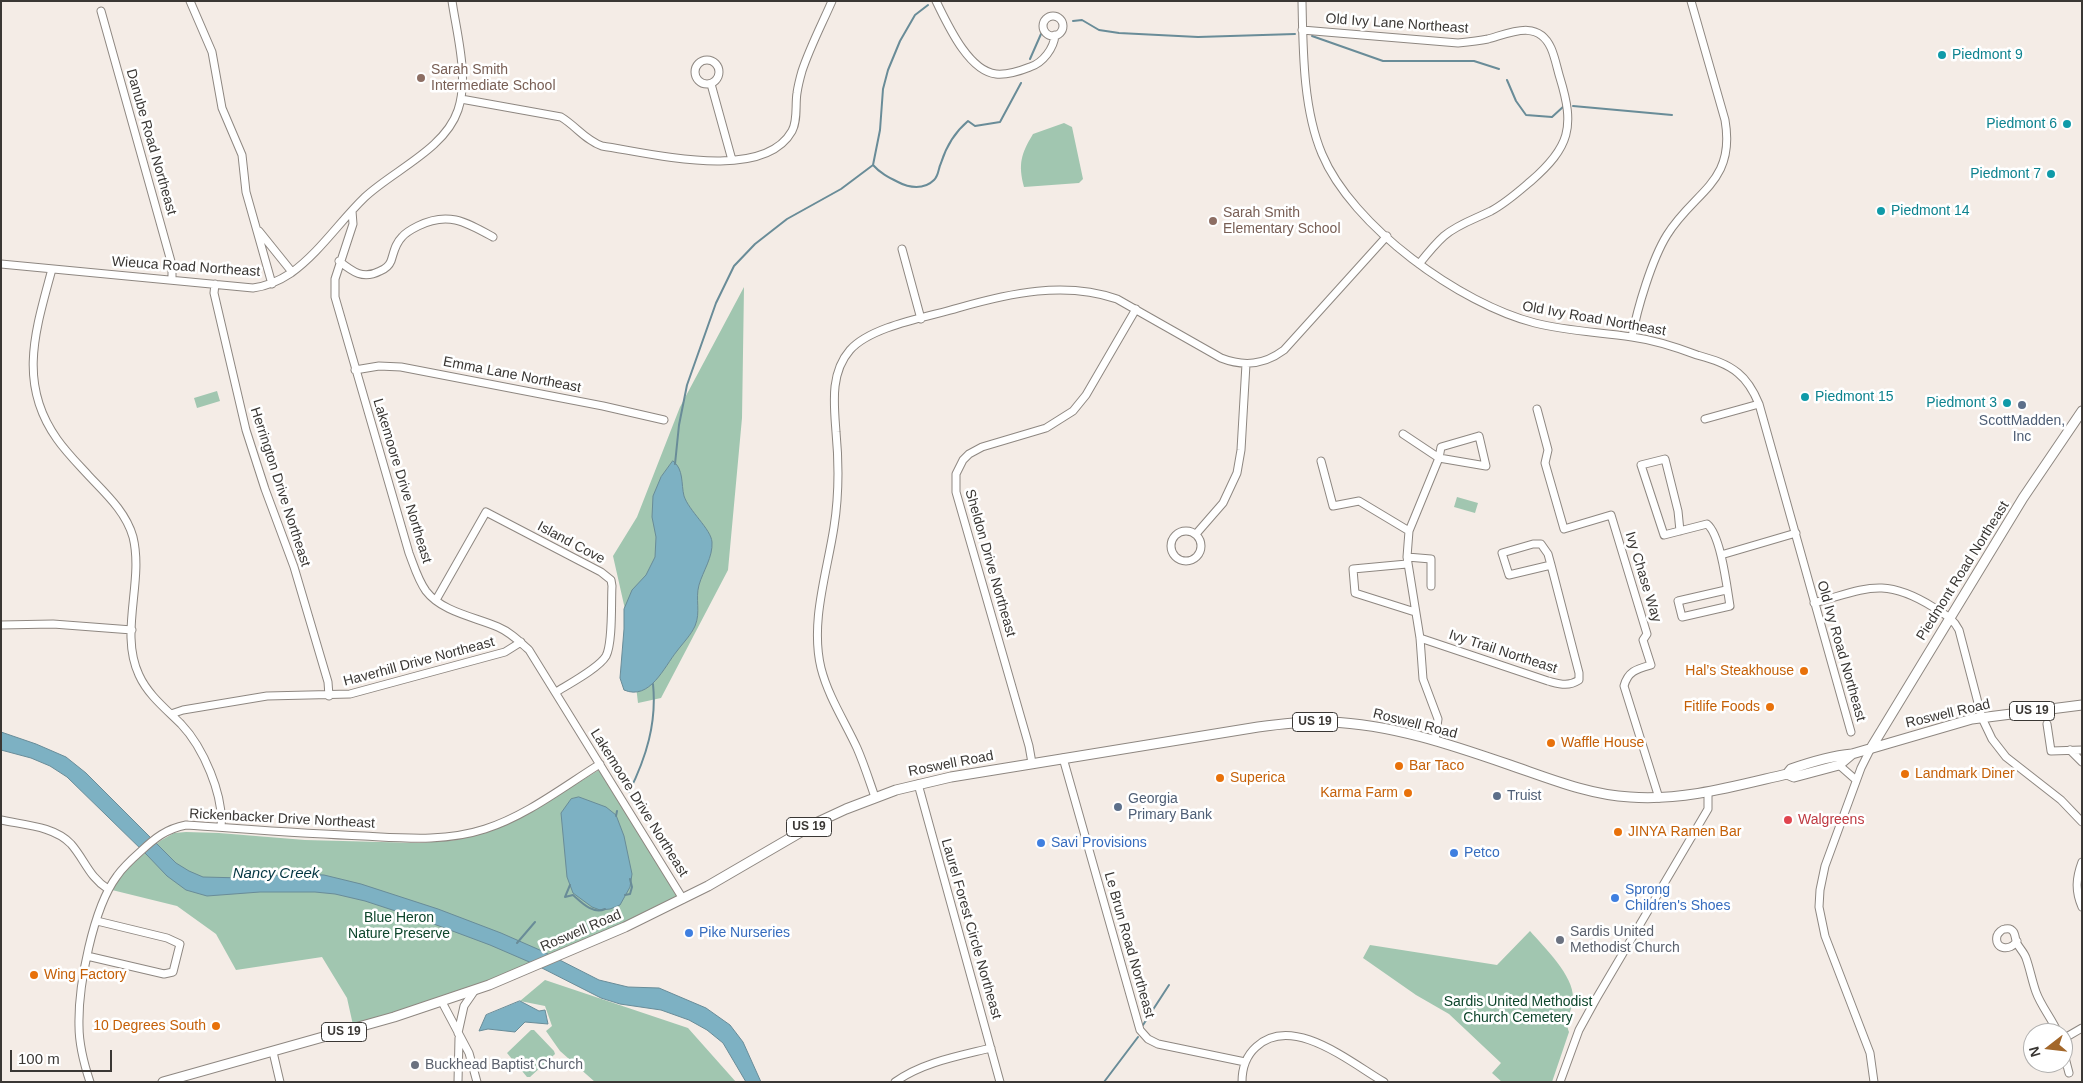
<!DOCTYPE html>
<meta charset="utf-8">
<style>
body{margin:0}
#map{position:relative;width:2083px;height:1083px;overflow:hidden;background:#f4ece6;font-family:Helvetica,sans-serif}
canvas{display:block}
.frame{position:absolute;inset:0;border:2px solid #3a3734;pointer-events:none}
.north{position:absolute;left:2023px;top:1023px;width:50px;height:50px;box-sizing:border-box;background:#fff;border:1px solid #b0afae;border-radius:50%;rotate:254deg;font-size:14px;font-weight:700;line-height:20px;text-align:center;color:#3a3734}
.north::after{content:'';display:block;margin:auto;width:18px;height:22px;background:#a3672a;clip-path:polygon(50% 0,100% 100%,50% 72%,0 100%)}
.scale{position:absolute;left:10px;top:1050px;width:102px;height:22px;box-sizing:border-box;border:2px solid #3a3734;border-top:0;padding-left:6px;font-size:15px;line-height:18px;white-space:nowrap;color:#3a3734;-webkit-text-stroke:4px #fff;paint-order:stroke}
</style>
<div id="map">
<canvas width="2083" height="1083"></canvas>
<div class="frame"></div>
<div class="north">N</div>
<div class="scale">100 m</div>
</div>
<script>
const ctx = document.querySelector('canvas').getContext('2d');
ctx.lineJoin = 'round';
function fillPath(path, color) { ctx.fillStyle = color; ctx.fill(path, 'evenodd'); }
function trace(path, color, width, dash) { ctx.strokeStyle = color; ctx.lineWidth = width; ctx.lineCap = dash ? 'butt' : 'round'; ctx.setLineDash(dash || []); ctx.stroke(path); }
function drawText(font, color, halo, rows, align = 'center') {
  ctx.font = font + ' Helvetica,sans-serif'; ctx.lineWidth = 5; ctx.setLineDash([]); ctx.textBaseline = 'middle'; ctx.strokeStyle = halo; ctx.fillStyle = color; for (const [text, x, y, turn = 0] of rows) {
    ctx.save(); ctx.translate(x, y); ctx.rotate((+turn || 0) * Math.PI / 180); ctx.textAlign = isNaN(turn) ? turn : align; if (halo) ctx.strokeText(text, 0, 0); ctx.fillText(text, 0, 0); ctx.restore();
  }
}
fillPath(new Path2D(`
 M1064,123L1072,127L1083,179L1079,183L1024,187C1018,164 1021,154 1033,134Z
 M744,287L742,418L728,570L661,698L638,703L629,627L613,556L637,517L680,407Z
 M217,391L220,401L197,408L194,398Z
 M1457,497L1478,503L1475,513L1454,507Z
 M599,770L677,896C574,949 465,995 353,1025L347,998L322,957L236,970L216,934L177,906L112,890L120,877L138,859L160,841L174,833L186,832L219,833L305,840L419,843L457,840L527,814Z
 M1530,931C1544,947 1574,976 1573,998C1573,1010 1564,1020 1569,1032L1552,1082H1502L1492,1073L1501,1063L1449,1014L1416,995L1363,958L1370,945L1497,965Z
 M545,980L688,1028L736,1082H595L560,1051L546,1031L552,1026L545,1006L520,1001Z
 M531,1030H534L554,1051L555,1054L530,1077H527L507,1053Z`), '#a1c6b0');
const water = new Path2D(`
 M673,461C684,469 681,484 684,496C689,511 711,529 712,542C713,557 703,571 699,585C695,599 701,612 695,626C691,635 683,643 677,651C664,667 650,701 624,690L620,678L624,629V609L632,590L646,575L655,557L656,537L652,517L653,496L661,477Z
 M1,732L36,744L66,757L86,773L176,863L189,871L203,877L243,878L299,874L324,875L361,884L438,909L501,933L542,951L599,980L628,987L659,988L706,1008L730,1025L743,1042L761,1082H746L723,1043L707,1030L689,1020L661,1010L620,1004L601,998L534,964L490,945L423,920L365,901L335,894L315,892H260L207,896L186,890L167,876L146,854L67,777L50,766L31,758L1,750Z
 M579,797L606,807L616,815L624,836L632,874L630,887L620,905L610,909L600,910L592,907L573,893L567,877L561,813L571,799Z
 M520,1001L539,1011L545,1010L548,1024L525,1022L515,1032L488,1029L479,1031L486,1015Z`);
fillPath(water, '#7db1c3');
trace(water, '#698c98', 1);
trace(new Path2D(`
 M1073,21L1082,20L1099,30L1119,33L1198,37L1295,34
 M1312,36L1383,61H1474L1499,69
 M1030,59L1041,34
 M1507,80L1516,101L1526,115L1552,117L1564,106
 M1573,106L1672,115
 M873,165C880,173 888,177 898,182C909,188 924,190 934,180C939,175 938,169 941,163C946,147 955,132 968,121L975,126L1000,122L1021,83
 M675,464L679,425L687,385L716,303L734,266L755,244L787,219L841,189L873,165L880,130L883,89L888,70L900,41L915,15L928,5
 M629,792C646,758 657,723 653,684
 M616,816L617,811
 M625,895L630,894L632,887L630,879
 M565,897L573,895C581,902 593,915 605,909
 M565,897L570,885
 M517,943L535,922
 M1143,1025L1169,985
 M1104,1082L1138,1037`), '#698c98', 2);
const minor = new Path2D(`
 M190,1L212,52L222,108L242,155L246,192L272,284
 M936,1C947,23 968,71 996,74C1007,75 1020,71 1030,67C1043,63 1054,48 1055,35
 M1302,1C1303,50 1303,109 1322,154C1352,226 1460,304 1535,323C1566,331 1599,332 1632,337C1654,340 1676,347 1697,355C1711,359 1726,363 1738,373C1748,381 1754,392 1759,404L1851,732
 M101,11L172,265V280
 M1043 26a10 10 0 1 1 20 0a10 10 0 1 1-20 0Z
 M1302,30L1458,43C1468,42 1478,41 1488,39C1510,33 1538,19 1551,48C1555,57 1557,68 1560,78C1575,127 1570,147 1531,181C1518,192 1506,203 1491,211C1475,219 1458,224 1444,236C1435,244 1427,254 1419,264
 M695 72a12 12 0 1 1 24 0a12 12 0 1 1-24 0Z
 M711,84L732,160
 M461,99L561,117C576,126 585,140 602,146C650,153 763,183 792,131C798,120 795,105 797,93C798,86 800,78 802,71C810,47 822,24 832,1
 M352,211L353,224L335,279V297L409,553C414,566 418,580 426,591C442,612 475,617 498,627C510,632 519,641 529,650L683,899
 M259,231L292,272
 M902,249L921,319
 M339,261C353,272 363,280 380,271C385,269 389,266 391,261C394,252 395,244 402,237C406,232 412,229 418,226C448,211 466,222 493,237
 M1,264L253,288C268,286 279,281 291,273C320,252 340,221 365,197C394,170 445,149 458,110C469,77 457,35 452,1
 M52,269C36,329 17,383 57,439C66,452 78,464 89,476C106,494 126,512 133,537C144,582 119,632 139,675C148,695 166,709 181,724C203,747 224,795 221,827
 M215,284L214,293L246,430L265,489L294,567L328,682L329,696
 M1632,337C1637,309 1652,259 1667,235C1694,191 1736,183 1725,120L1691,1
 M355,370L379,366L401,367L603,406L664,420
 M1537,409L1548,450L1545,463L1564,529L1611,515L1647,634L1643,640L1651,665C1637,669 1628,671 1624,686L1659,798
 M1705,419L1759,404
 M1403,434L1439,458L1486,466L1479,436L1441,447L1439,458L1409,531L1407,557L1420,638L1423,679L1438,719L1435,741
 M1321,461L1333,506L1359,501L1409,531
 M1171 546a15 15 0 1 1 30 0a15 15 0 1 1-30 0Z
 M1680,531L1678,511L1665,459L1641,465L1664,535L1707,524C1721,535 1727,588 1730,606L1682,617L1678,601L1726,590
 M1196,534L1223,503L1237,473L1241,450L1246,364
 M1721,555L1796,533
 M1407,557L1431,559V586
 M1407,564L1353,569L1355,593L1415,612
 M436,600L486,512L601,572L611,580L612,586C611,601 613,643 606,656C599,668 569,684 556,692
 M1814,603C1866,589 1883,576 1933,607C1944,614 1953,618 1959,630L1982,718L1992,739L2006,757L2061,800L2082,822
 M1,625L53,624L132,630
 M1420,638L1548,681C1560,684 1568,687 1579,680V673L1551,565L1548,554L1541,544H1533L1502,553L1509,575L1551,565
 M171,714L183,710L267,696L350,694L505,652L521,642
 M2047,724L2051,751L2082,750
 M1871,748L1861,768L1825,866L1820,890L1819,907L1825,936L1870,1053L1874,1082
 M2070,750L2082,762
 M1063,758L1140,1030L1148,1039L1158,1044L1245,1062
 M1032,763L1029,746L956,492V474L963,460L969,454L982,447L1046,428L1073,411L1086,395L1136,309
 M1839,765L1856,780
 M918,784L1000,1082
 M875,797C869,780 864,764 857,748C845,722 828,696 821,668C810,622 827,573 834,527C839,495 839,464 836,432C834,404 830,373 850,350C871,326 928,317 958,308C1010,293 1065,281 1117,299L1221,358C1244,367 1264,365 1284,350L1387,236
 M1,820C24,825 54,826 71,844C85,860 89,877 108,889
 M2082,862C2076,878 2075,891 2082,907
 M2017,941C2010,952 1994,949 1997,936C1998,933 2002,929 2005,929C2014,927 2015,935 2016,941C2018,947 2024,952 2026,958C2030,969 2032,981 2036,992C2041,1006 2052,1019 2058,1033
 M87,956L164,974L173,972L180,944L167,938L97,921
 M442,1002L469,1053L477,1082
 M458,1033L464,1006L475,990
 M2063,1039L2082,1028
 M2063,1050L2069,1073
 M273,1052L280,1082
 M90,1082C84,1064 79,1045 79,1026C78,986 93,908 117,876C123,867 132,859 141,851C155,838 166,829 186,825C245,829 304,834 364,836C404,838 445,842 485,829C526,816 563,787 600,764
 M458,1082L459,1038
 M895,1082C923,1062 959,1056 991,1048
 M1242,1082C1242,1069 1246,1056 1256,1047C1292,1013 1351,1063 1384,1082
 M1560,1082L1579,1030L1596,999L1708,809V793`);
const major = new Path2D(`
 M1871,748L2023,498L2082,411
 M1787,774L1791,769C1811,762 1831,756 1852,754L1972,719L2082,705
 M163,1082L394,1017L489,985L625,927L708,886L818,822L846,809L896,790L951,777L1258,727C1281,724 1305,721 1329,722C1391,724 1452,745 1510,765C1548,778 1589,795 1630,797C1684,801 1735,786 1787,774L1794,777L1839,765L1852,754`);
trace(minor, '#8e8781', 9);
trace(major, '#8e8781', 11);
trace(minor, '#fff', 7);
trace(major, '#fff', 9);
for (const [x, y, r, color] of [
 [1942,55,5,"#0f9aa8"],
 [421,78,5,"#8d6e63"],
 [2067,124,5,"#0f9aa8"],
 [2051,174,5,"#0f9aa8"],
 [1881,211,5,"#0f9aa8"],
 [1213,221,5,"#8d6e63"],
 [1805,397,5,"#0f9aa8"],
 [2007,403,5,"#0f9aa8"],
 [2022,405,5,"#5c6f8a"],
 [1804,671,5,"#e8710a"],
 [1770,707,5,"#e8710a"],
 [1551,743,5,"#e8710a"],
 [1399,766,5,"#e8710a"],
 [1905,774,5,"#e8710a"],
 [1220,778,5,"#e8710a"],
 [1408,793,5,"#e8710a"],
 [1497,796,5,"#5c6f8a"],
 [1118,807,5,"#5c6f8a"],
 [1788,820,5,"#e0444e"],
 [1618,832,5,"#e8710a"],
 [1041,843,5,"#3f7fe0"],
 [1454,853,5,"#3f7fe0"],
 [1615,898,5,"#3f7fe0"],
 [689,933,5,"#3f7fe0"],
 [1560,940,5,"#6b7280"],
 [34,975,5,"#e8710a"],
 [216,1026,5,"#e8710a"],
 [415,1065,5,"#6b7280"]
]) { const dot = new Path2D(); dot.arc(x, y, r, 0, 2 * Math.PI); ctx.fillStyle = color; ctx.fill(dot); trace(dot, '#fff', 2); }
for (const [x, y, w] of [
 [2032,711,45],
 [1315,722,45],
 [809,827,45],
 [344,1032,45]
]) { const box = new Path2D(); box.roundRect(x - w / 2, y - 9.5, w, 19, 4); ctx.fillStyle = '#fff'; ctx.fill(box); trace(box, '#3a3734', 1); }
drawText('bold 12px', '#3a3734', null, [
 ["US 19",2032,711],
 ["US 19",1315,722],
 ["US 19",809,827],
 ["US 19",344,1032]
]);
drawText('14px', '#3a3734', '#fff', [
 ["Old Ivy Lane Northeast",1397,24,4],
 ["Danube Road Northeast",151,142,74],
 ["Wieuca Road Northeast",186,267,4],
 ["Old Ivy Road Northeast",1594,319,10],
 ["Emma Lane Northeast",512,375,11],
 ["Lakemoore Drive Northeast",402,481,73],
 ["Herrington Drive Northeast",280,487,72],
 ["Island Cove",571,543,28],
 ["Sheldon Drive Northeast",990,563,74],
 ["Piedmont Road Northeast",1963,571,-58],
 ["Ivy Chase Way",1643,577,73],
 ["Old Ivy Road Northeast",1841,651,74],
 ["Ivy Trail Northeast",1503,652,18],
 ["Haverhill Drive Northeast",419,662,-15],
 ["Roswell Road",1948,714,-13],
 ["Roswell Road",1415,724,14],
 ["Roswell Road",951,764,-11],
 ["Lakemoore Drive Northeast",639,803,58],
 ["Rickenbacker Drive Northeast",282,819,3],
 ["Laurel Forest Circle Northeast",971,929,74],
 ["Roswell Road",581,931,-23],
 ["Le Brun Road Northeast",1129,945,74]
]);
drawText('14px', '#0d838f', '#fff', [
 ["Piedmont 9",1952,55],
 ["Piedmont 6",2057,124,"right"],
 ["Piedmont 7",2041,174,"right"],
 ["Piedmont 14",1891,211],
 ["Piedmont 15",1815,397],
 ["Piedmont 3",1997,403,"right"]
], 'left');
drawText('14px', '#785e54', '#fff', [
 ["Sarah Smith",431,70],
 ["Intermediate School",431,86],
 ["Sarah Smith",1223,213],
 ["Elementary School",1223,229]
], 'left');
drawText('14px', '#4e5e75', '#fff', [
 ["ScottMadden,",2022,421,"center"],
 ["Inc",2022,437,"center"],
 ["Truist",1507,796],
 ["Georgia",1128,799],
 ["Primary Bank",1128,815]
], 'left');
drawText('14px', '#c56008', '#fff', [
 ["Hal’s Steakhouse",1794,671,"right"],
 ["Fitlife Foods",1760,707,"right"],
 ["Waffle House",1561,743],
 ["Bar Taco",1409,766],
 ["Landmark Diner",1915,774],
 ["Superica",1230,778],
 ["Karma Farm",1398,793,"right"],
 ["JINYA Ramen Bar",1628,832],
 ["Wing Factory",44,975],
 ["10 Degrees South",206,1026,"right"]
], 'left');
drawText('14px', '#be3a42', '#fff', [
 ["Walgreens",1798,820]
], 'left');
drawText('14px', '#366cbe', '#fff', [
 ["Savi Provisions",1051,843],
 ["Petco",1464,853],
 ["Sprong",1625,890],
 ["Children's Shoes",1625,906],
 ["Pike Nurseries",699,933]
], 'left');
drawText('14px', '#0d452b', '#fff', [
 ["Blue Heron",399,918],
 ["Nature Preserve",399,934],
 ["Sardis United Methodist",1518,1002],
 ["Church Cemetery",1518,1018]
]);
drawText('14px', '#5b616d', '#fff', [
 ["Sardis United",1570,932],
 ["Methodist Church",1570,948],
 ["Buckhead Baptist Church",425,1065]
], 'left');
drawText('italic 15px', '#033542', '#fff', [
 ["Nancy Creek",276,874]
]);
</script>
